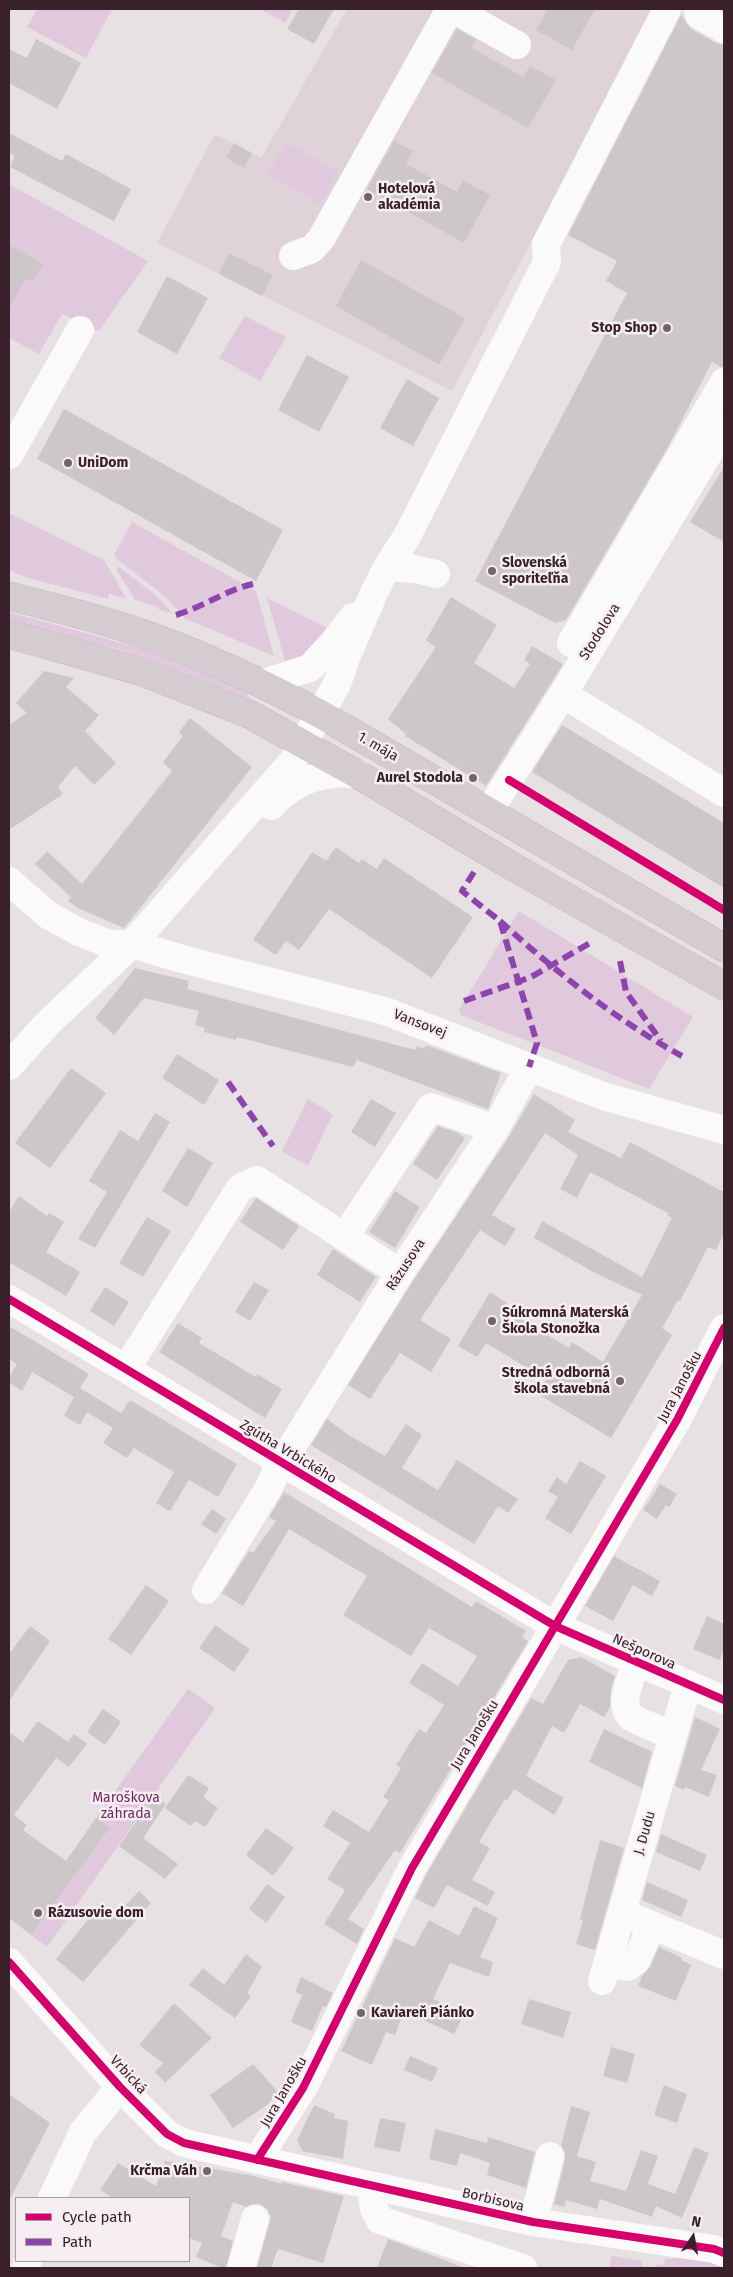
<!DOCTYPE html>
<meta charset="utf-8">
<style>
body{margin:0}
#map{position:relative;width:733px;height:2277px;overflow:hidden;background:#e7e1e4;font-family:"Fira Sans",sans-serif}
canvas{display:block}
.frame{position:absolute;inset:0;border:10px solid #39202a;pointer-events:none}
.legend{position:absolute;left:15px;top:2197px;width:175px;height:65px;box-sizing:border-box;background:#f6eef3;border:1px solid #aa9ca3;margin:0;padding:6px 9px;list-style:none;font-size:15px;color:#39202a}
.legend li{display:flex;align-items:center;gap:10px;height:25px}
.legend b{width:25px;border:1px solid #aa9ca3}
.north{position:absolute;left:668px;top:2212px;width:50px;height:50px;-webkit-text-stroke:4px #f6eef3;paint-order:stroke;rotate:12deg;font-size:14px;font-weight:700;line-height:20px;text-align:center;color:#39202a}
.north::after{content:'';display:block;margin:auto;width:18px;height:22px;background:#39202a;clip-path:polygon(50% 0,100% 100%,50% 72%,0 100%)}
</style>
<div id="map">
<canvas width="733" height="2277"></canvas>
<div class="frame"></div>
<ul class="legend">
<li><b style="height:6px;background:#d6006c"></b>Cycle path</li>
<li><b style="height:6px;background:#8e44ad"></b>Path</li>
</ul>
<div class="north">N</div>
</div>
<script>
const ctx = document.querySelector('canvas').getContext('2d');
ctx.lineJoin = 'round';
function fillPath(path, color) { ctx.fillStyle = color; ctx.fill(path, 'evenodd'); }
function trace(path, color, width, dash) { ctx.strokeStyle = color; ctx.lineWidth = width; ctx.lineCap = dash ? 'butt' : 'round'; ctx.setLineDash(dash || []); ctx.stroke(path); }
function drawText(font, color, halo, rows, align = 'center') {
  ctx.font = font + ' "Fira Sans",sans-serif'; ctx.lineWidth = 5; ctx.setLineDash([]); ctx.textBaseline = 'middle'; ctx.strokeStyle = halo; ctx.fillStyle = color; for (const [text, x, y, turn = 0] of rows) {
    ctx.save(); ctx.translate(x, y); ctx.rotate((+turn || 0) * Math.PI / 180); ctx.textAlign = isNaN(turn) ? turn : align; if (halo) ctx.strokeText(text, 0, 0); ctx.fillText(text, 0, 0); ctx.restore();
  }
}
fillPath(new Path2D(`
 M347,9H655L452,391L157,243L215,134L261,158Z`), '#dfd3d9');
fillPath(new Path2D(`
 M37,9H112L86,58L27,27Z
 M260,9H293L285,23Z
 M286,143L339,171L320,204L267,175Z
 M9,184L148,261L99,331L62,314L39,354L9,338Z
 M245,316L286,337L260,381L219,358Z
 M9,513L104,560L126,598L109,594L108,599L25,577L9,570Z
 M132,522L256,591L274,656L186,619L166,597L118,560L115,558V553Z
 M119,567L157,596L172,613L159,610V607L135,600L116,569Z
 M267,598L329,629L306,655L289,662L285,661Z
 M9,612L147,650L249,691L247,697L151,659L119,649L9,622Z
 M519,911L693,1017L649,1089L461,1015L459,1010Z
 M308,1099L333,1114L308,1166L282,1151Z
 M188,1689L215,1708L47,1947L31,1935L110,1828L96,1818Z
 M612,2256L643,2261L642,2266L655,2268L657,2264L664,2265L665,2259L690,2257L724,2266V2268H609Z`), '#e0c9dd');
fillPath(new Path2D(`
 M299,9H334L314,44L287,29Z
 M548,9H595L572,50L536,30Z
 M681,15L691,29L716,43L724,45V366L721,367L712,362L668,447L566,620L555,623L475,581L627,293L606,281L617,261L568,235Z
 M457,29L476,40L472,48L523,77L530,66L556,80L528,128L432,73Z
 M36,39L81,63L57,109L9,83V49L27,58Z
 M9,133L62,161L66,154L131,189L114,221L10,167L15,156L9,153Z
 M394,141L413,151L406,164L457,192L463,180L490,195L464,243L367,189Z
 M234,143L252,153L244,168L226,158Z
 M9,245L44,264L33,282L26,278L9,309Z
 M229,253L273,275L262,296L219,274Z
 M361,260L465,318L439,365L336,306Z
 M167,276L208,298L177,354L137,332Z
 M307,355L349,377L319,432L278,410Z
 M407,379L439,398L413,446L380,428Z
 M64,409L283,530L256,581L37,459Z
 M724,467V542L690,522Z
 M451,597L497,625L474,663L514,688L530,664L524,660L532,646L563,664L486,786L405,736L406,734L388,719L436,647L426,640Z
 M44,671L74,678L66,687L99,715L85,731L116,763L94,785L75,766L58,787L63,794L9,830V725L27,713L16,703Z
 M190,718L252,767L124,928L80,909L68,901L71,897L35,864L47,851L82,884L172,771L163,762L183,736L179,732Z
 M562,725L724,823V888L532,772Z
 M336,847L359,863L362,859L377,869L384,858L473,917L432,978L329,909L299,950L286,941L276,955L253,940L312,852L326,861Z
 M135,968L189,981L187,989L415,1050L417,1046L424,1049L426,1045L501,1073L488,1109L357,1060L353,1067L237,1037L236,1040L204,1032L205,1028L195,1025L199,1011L144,998L114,1035L95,1018Z
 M177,1054L219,1080L204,1105L162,1078Z
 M71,1068L106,1093L50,1168L15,1143Z
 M534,1094L575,1120L568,1132L621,1158L630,1142L724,1192V1234L716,1250L708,1247L680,1301L678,1300L662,1328L672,1335L611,1438L538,1394L546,1379L486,1343L477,1357L458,1346L490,1292L507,1303L503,1308L569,1348L572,1342L603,1362L642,1295L597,1274L534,1238L542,1221L642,1277L672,1218L667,1215L668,1213L590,1172L577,1198L560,1189L578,1155L545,1133L492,1215L516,1229L505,1246L480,1230L420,1320L451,1339L431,1372L400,1353L370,1399L348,1385L413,1281L508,1138Z
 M371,1099L396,1113L375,1147L351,1132Z
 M155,1113L170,1122L95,1248L78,1239L107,1192L89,1181L120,1130L138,1141Z
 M438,1126L456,1132L465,1138L437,1180L413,1164Z
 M188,1148L213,1163L187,1207L162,1191Z
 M395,1191L420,1207L395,1248L369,1232Z
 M19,1196L47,1216L49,1213L64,1222L46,1252L80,1272L66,1296L9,1262V1212Z
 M256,1198L299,1226L283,1250L240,1222Z
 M147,1217L171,1231L143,1277L119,1263Z
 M333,1249L376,1277L360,1302L317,1275Z
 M254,1282L269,1290L250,1321L235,1312Z
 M105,1287L129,1302L114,1326L90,1311Z
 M178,1323L202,1338L199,1343L256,1377L257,1374L282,1389L265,1418L159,1352Z
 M9,1326L89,1374L80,1388L121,1413L130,1400L237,1464L218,1497L189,1480L170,1511L156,1503L174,1472L134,1448L127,1458L103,1443L113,1428L87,1412L80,1425L64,1416L74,1397L32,1372L22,1391L9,1383V1378L17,1364L9,1359Z
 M327,1419L347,1434L385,1456L406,1424L422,1435L402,1468L438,1490L457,1460L518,1499L508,1513L498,1506L474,1544L311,1445Z
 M580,1461L606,1476L571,1534L545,1518L558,1497L548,1491L557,1477L566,1484Z
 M660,1484L677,1494L669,1507L666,1505L657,1519L643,1510Z
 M284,1492L472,1607L476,1601L526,1631L522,1637L528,1641L400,1853L395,1850L348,1919L364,1929L357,1944L324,1924L345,1890L327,1879L350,1843L323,1826L333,1810L369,1832L389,1800L383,1797L401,1768L396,1765L419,1729L426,1733L444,1705L409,1683L422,1663L458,1686L477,1656L429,1628L411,1656L343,1615L367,1576L289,1529L243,1606L222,1593L249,1551L253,1553L276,1521L269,1517Z
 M212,1509L226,1519L216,1534L201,1524Z
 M614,1556L660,1581L652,1596L633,1585L613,1621L585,1606Z
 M146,1585L169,1601L131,1655L108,1639Z
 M707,1616L724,1624V1650L720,1660L693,1649Z
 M215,1625L250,1649L234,1672L199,1648Z
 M30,1626L50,1641L9,1701V1654Z
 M581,1657L615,1676L611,1689L610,1707L604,1717L580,1704L564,1733L552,1726L526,1776L564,1798L554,1815L514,1789L507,1801L505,1799L479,1842L490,1848L472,1880L495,1892L488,1906L447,1885L434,1908L415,1898L426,1875L531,1698L543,1704L568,1660Z
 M103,1709L121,1722L105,1745L87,1732Z
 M695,1717L720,1729L701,1770L717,1775L709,1797L685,1787L684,1790L675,1786Z
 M38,1721L68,1742L74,1734L87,1744L69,1767L56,1758L14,1815L27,1825L23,1830L66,1861L96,1818L110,1828L31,1935L9,1918V1732L23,1742Z
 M604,1729L652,1752L642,1788L589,1762Z
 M188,1775L209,1788L203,1797L218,1808L205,1827L195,1821L191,1826L165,1808Z
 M154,1796L166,1804L143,1838L178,1864L165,1879L119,1846Z
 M266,1828L294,1848L273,1876L246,1855Z
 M661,1834L707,1855L700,1871L656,1852Z
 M600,1840L624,1848L595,1950L576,1944L583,1920L580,1919Z
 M647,1882L688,1900L681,1917L642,1900Z
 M267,1884L285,1897L266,1923L249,1909Z
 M139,1891L151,1903L83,1982L56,1959L100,1905H106L116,1915Z
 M474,1906L498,1918L480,1957L493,1962L489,1977L450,1963L433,1999L465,2013L454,2034L404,2011L395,2035L386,2032L372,2065L341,2051L395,1938L414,1947L429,1920L459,1936Z
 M659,1947L682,1958L681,1960L691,1965L676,2001L638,1986L642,1976L650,1967Z
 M246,1954L262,1967L247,1993L251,1996L235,2018L189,1985L203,1968L224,1985Z
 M301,1977L333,1993L326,2007L323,2006L312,2031L291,2022L302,1995L295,1992Z
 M529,1999L571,2012L563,2038L521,2024Z
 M174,2003L212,2038L165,2083L155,2072L163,2063L139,2045Z
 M611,2047L635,2054L627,2083L603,2076Z
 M410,2056L438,2068L432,2082L404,2070Z
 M253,2064L278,2092L267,2105L233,2128L210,2095Z
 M664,2085L687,2094L677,2123L654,2115Z
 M9,2094L50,2123L9,2201Z
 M314,2105L335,2114L334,2118L348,2121L343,2159L302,2151L297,2140Z
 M571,2106L590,2112L577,2156L596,2162L590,2181L626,2191L641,2150L658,2156L648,2184L675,2194L694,2147L709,2153L682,2218L656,2206L652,2217L600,2199L597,2209L566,2200L564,2207L554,2204L565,2160V2152L561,2146Z
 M380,2118L406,2123L400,2152L374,2147Z
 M435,2129L487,2143L488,2137L535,2152L526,2188L487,2175L490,2163L460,2153L457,2166L429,2159Z
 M165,2161L250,2175L282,2184V2182L344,2196L323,2263L278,2249L271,2268H257L271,2217L267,2209L260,2204H252L246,2207L233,2202L221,2236L233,2241L226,2268H222L196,2257L202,2243L189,2238V2198H113L100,2190L118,2163L156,2186Z
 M388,2239L463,2267V2268H377Z`), '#cec7ca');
const major = new Path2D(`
 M9,596C53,607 98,618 141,633C204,655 263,683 322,715L724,948
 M9,634L143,672L249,714L364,778L510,865L724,986`);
trace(major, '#c3bbbf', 29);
trace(new Path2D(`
 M453,9L517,45
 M698,9L699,15L724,29
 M293,256L312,249L321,239L450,9
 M9,455L80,330
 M387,567L415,569L436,574
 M571,643L724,382
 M263,683L310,668L332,644L353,617
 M563,694L724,793
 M271,806C295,780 322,771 358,774
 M489,811L563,694L724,428
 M9,881L48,915L79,932L109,944H132L182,959L385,1011L603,1096L724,1130
 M9,1066L48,1023L132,944L293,761L337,684L346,658L374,593L387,567L406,538L547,262L546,244L667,9
 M345,1236L431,1107L495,1129
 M9,1299L555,1626L724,1700
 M126,1369L240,1188L257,1180L400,1273
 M206,1590L268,1489L276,1472L400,1273L495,1129L529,1067
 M637,1662C631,1678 616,1706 633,1718C641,1723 651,1726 659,1730
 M622,1913L724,1955
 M9,1962L120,2087L167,2134L184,2143L533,2222L714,2249L724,2253
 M607,1964L627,1967L636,1961L652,1925
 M602,1981L688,1684
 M257,2160L303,2088L412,1868L677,1420L724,1328
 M371,2186L374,2209L380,2220L523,2268
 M52,2198L83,2132L120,2087
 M533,2222L550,2156
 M26,2268L28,2261
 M241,2268L255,2219`), '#fbfafb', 28);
trace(major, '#d4ccd0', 28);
trace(new Path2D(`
 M176,615C203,607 226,590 253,584
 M474,872L462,891L500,921L537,1043L529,1067
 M500,921C556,972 616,1020 682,1056
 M620,961L626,992L661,1041
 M464,1001L531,977L590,943
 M228,1082L273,1146`), '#8e44ad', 6, [12, 6]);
trace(new Path2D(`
 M509,780L724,910
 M9,1299L555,1626L724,1700
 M9,1962L120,2087L167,2134L184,2143L533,2222L714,2249L724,2253
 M257,2160L303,2088L412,1868L677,1420L724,1328`), '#d6006c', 8);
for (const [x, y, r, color] of [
 [368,197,5,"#76646b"],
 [667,328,5,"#76646b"],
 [68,463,5,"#76646b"],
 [492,571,5,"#76646b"],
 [473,778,5,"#76646b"],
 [492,1321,5,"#76646b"],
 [620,1381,5,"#76646b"],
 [38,1913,5,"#76646b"],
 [361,2013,5,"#76646b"],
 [207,2171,5,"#76646b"]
]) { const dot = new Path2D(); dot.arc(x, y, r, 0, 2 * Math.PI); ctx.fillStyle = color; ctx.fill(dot); trace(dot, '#f6eef3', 2); }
drawText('bold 14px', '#39202a', '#f6eef3', [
 ["Hotelová",378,189],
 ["akadémia",378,205],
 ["Stop Shop",657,328,"right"],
 ["UniDom",78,463],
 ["Slovenská",502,563],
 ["sporiteľňa",502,579],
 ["Aurel Stodola",463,778,"right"],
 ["Súkromná Materská",502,1313],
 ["Škola Stonožka",502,1329],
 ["Stredná odborná",610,1373,"right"],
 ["škola stavebná",610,1389,"right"],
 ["Rázusovie dom",48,1913],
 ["Kaviareň Piánko",371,2013],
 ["Krčma Váh",197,2171,"right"]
], 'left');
drawText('14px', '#39202a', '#f6eef3', [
 ["Stodolova",600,632,-58],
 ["1. mája",378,747,30],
 ["Vansovej",420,1024,21],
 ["Rázusova",406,1265,-57],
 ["Jura Janošku",680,1387,-62],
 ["Zgútha Vrbického",288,1452,31],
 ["Nešporova",644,1652,24],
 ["Jura Janošku",475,1735,-59],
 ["J. Dudu",645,1833,-74],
 ["Vrbická",128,2075,47],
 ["Jura Janošku",284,2092,-60],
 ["Borbisova",493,2200,13]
]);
drawText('14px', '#6f2a5f', '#f6eef3', [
 ["Maroškova",126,1798],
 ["záhrada",126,1814]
]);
</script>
